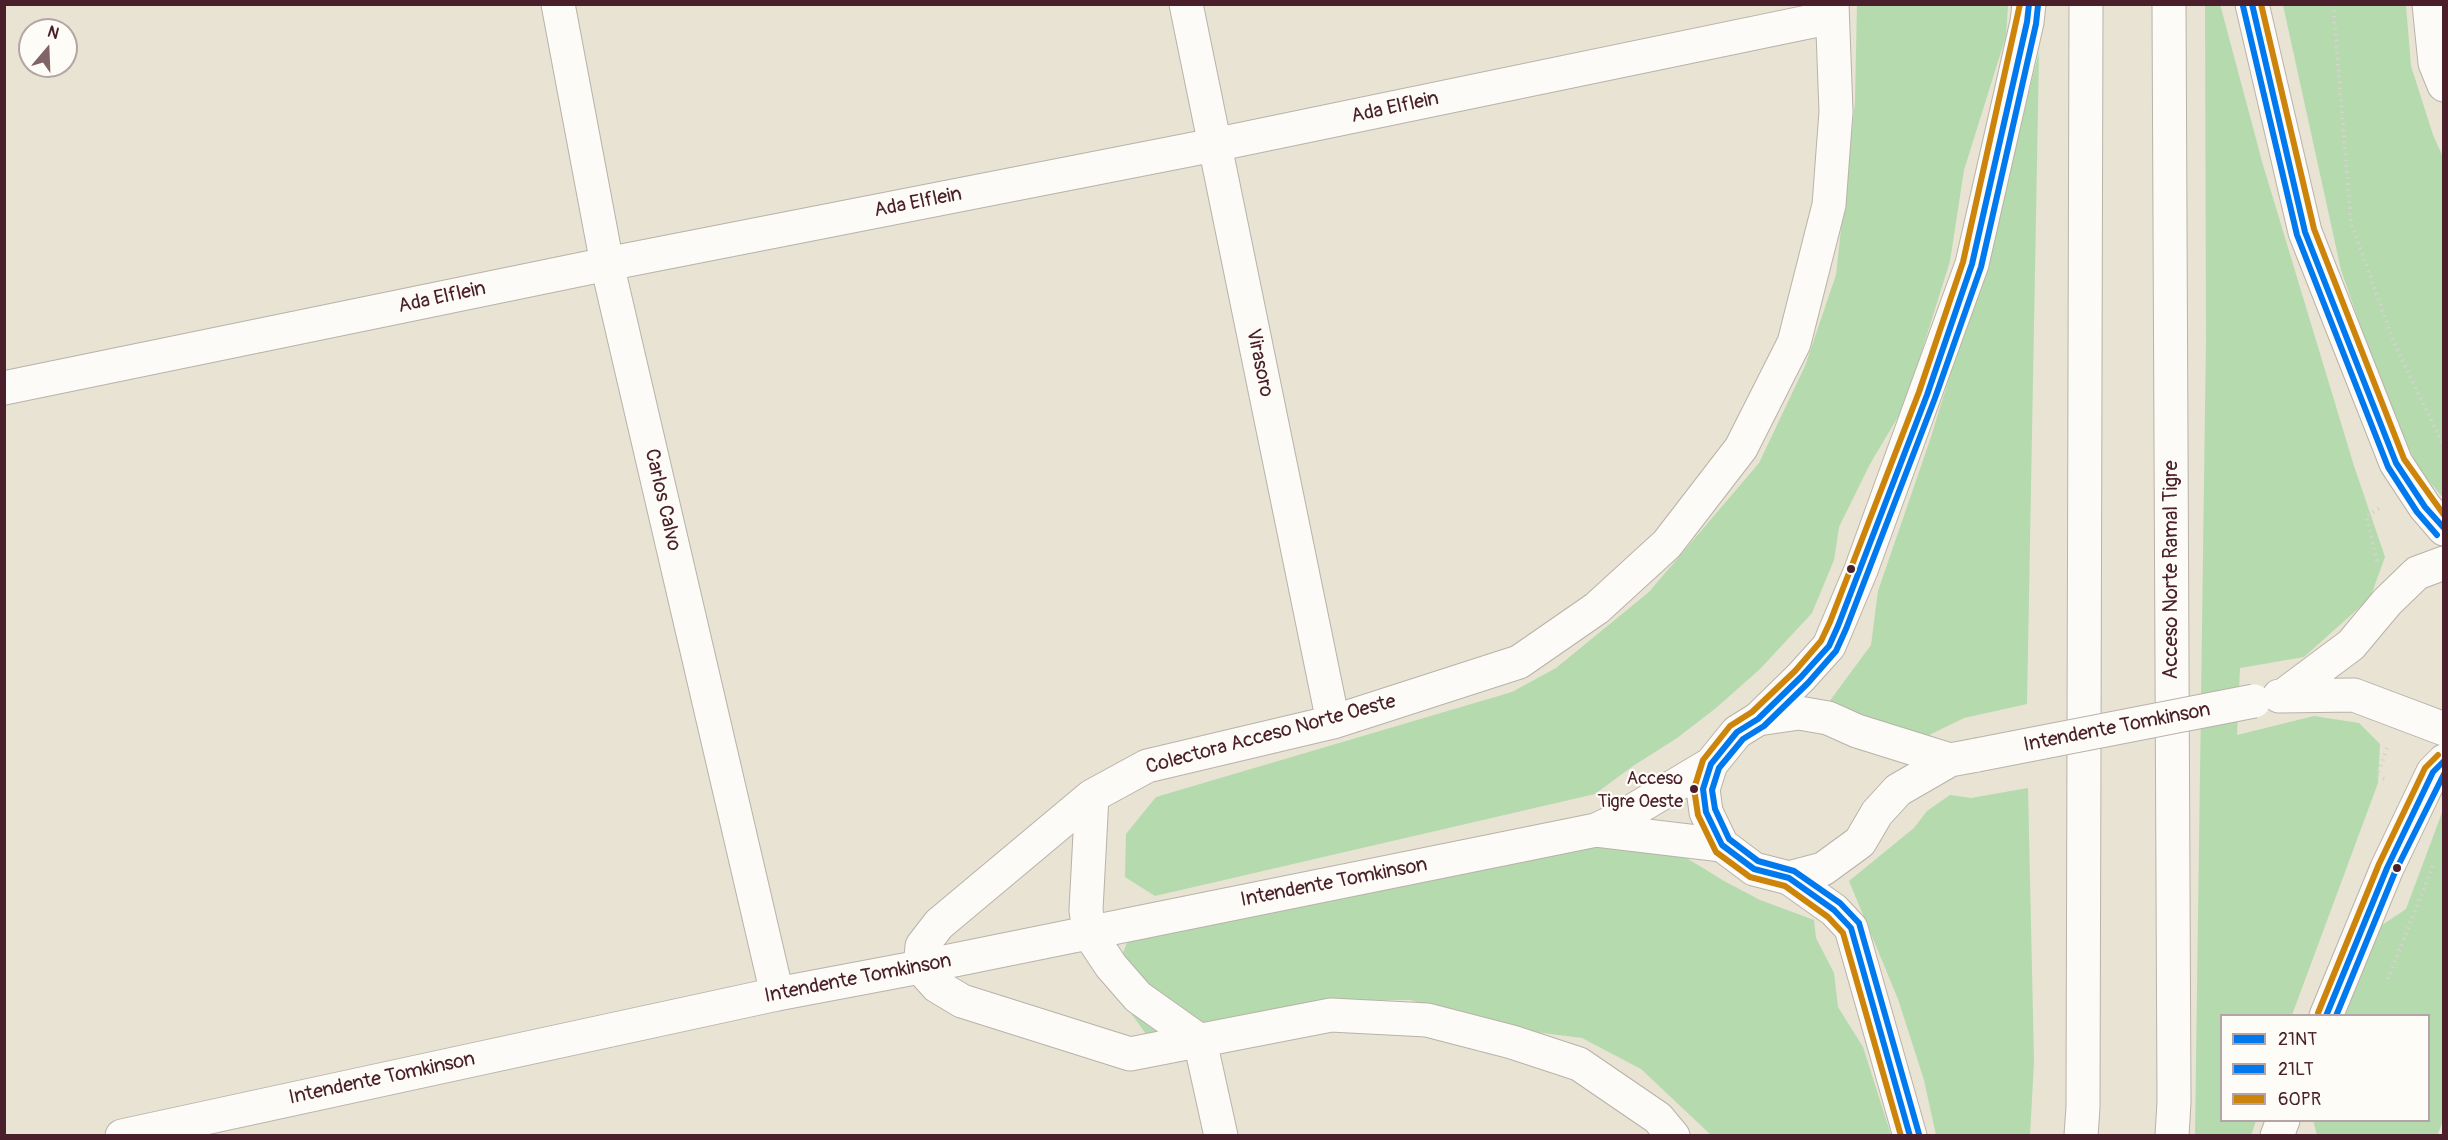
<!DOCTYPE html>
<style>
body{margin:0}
#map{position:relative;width:2448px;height:1140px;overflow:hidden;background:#e8e3d3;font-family:Pangolin,sans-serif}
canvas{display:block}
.frame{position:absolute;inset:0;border:6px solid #4a1f2b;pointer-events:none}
.legend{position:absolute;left:2220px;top:1014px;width:210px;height:108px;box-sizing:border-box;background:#fdfcf7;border:2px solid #b5a4a5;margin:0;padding:8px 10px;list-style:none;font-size:18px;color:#4a1f2b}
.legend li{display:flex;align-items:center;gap:12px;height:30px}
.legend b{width:30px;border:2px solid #b5a4a5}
.north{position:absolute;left:18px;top:18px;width:60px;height:60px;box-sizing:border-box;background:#fdfcf7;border:2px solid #b5a4a5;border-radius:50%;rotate:19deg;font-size:16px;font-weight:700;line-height:24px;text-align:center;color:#4a1f2b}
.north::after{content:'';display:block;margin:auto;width:21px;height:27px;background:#816466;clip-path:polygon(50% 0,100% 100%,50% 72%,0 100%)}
</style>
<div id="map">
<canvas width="2448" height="1140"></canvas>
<div class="frame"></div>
<ul class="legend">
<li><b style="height:8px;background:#0079ef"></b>21NT</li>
<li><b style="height:8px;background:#0079ef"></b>21LT</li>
<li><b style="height:8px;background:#cc840b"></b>60PR</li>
</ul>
<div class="north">N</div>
</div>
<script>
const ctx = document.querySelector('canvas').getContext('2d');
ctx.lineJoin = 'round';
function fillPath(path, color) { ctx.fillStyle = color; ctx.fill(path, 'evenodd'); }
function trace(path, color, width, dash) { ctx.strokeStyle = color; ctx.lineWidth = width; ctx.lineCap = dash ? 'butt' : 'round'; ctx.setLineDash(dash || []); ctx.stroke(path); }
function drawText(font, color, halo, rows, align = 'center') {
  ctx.font = font + ' Pangolin,sans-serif'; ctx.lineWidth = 4.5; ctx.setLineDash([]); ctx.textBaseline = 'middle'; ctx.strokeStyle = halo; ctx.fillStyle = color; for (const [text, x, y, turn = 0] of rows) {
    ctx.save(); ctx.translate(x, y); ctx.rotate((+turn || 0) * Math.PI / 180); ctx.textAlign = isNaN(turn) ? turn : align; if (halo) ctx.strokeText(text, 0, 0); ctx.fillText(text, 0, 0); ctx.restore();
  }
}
fillPath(new Path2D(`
 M2220,4L2263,165L2354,466L2385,557L2370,598L2304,657L2240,668L2237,735L2314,716L2359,723L2380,744L2378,783L2292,1015L2222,1016V1120L2256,1121L2251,1135L2195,1136L2206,338L2205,5Z
 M1857,5H2008L2006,36L1964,170L1950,261L1905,405L1870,464L1839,527L1834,560L1812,613L1760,669L1716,708L1677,738L1633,766L1595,794L1155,896L1125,877L1126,834L1156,797L1512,692L1556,668L1649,592L1759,463L1805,366L1836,275L1855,102Z
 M2283,5H2406L2411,66L2433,135L2443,157V498L2418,468L2384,394L2341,270Z
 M2039,52L2027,704L1964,718L1923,738L1829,702L1871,645L1878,591L1930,440L1991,242Z
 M2028,788L2034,1062L2030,1135H1936L1924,1080L1898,999L1849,881L1914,828L1927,811L1950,795L1971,798Z
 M2443,810V1121L2437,1136L2317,1135L2313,1120H2428V1016L2344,1015L2379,927L2406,909Z
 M1610,840L1675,851L1724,881L1760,900L1814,920L1816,938L1834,973L1838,1007L1863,1047L1891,1135H1711L1641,1069L1582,1038L1511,1029L1410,1000H1329L1146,1034L1130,1012L1122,955L1130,936Z`), '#b4daae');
const street = new Path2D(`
 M558,4L607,264L777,994
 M1186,4L1333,722
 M2429,4L2435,63L2444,85
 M4,388L607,264L1214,145L1832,17
 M1092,796L1086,910L1089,933L1111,966L1138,997L1200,1041L1221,1136
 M1673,1136L1658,1118L1579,1064L1512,1042L1427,1020L1331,1015L1130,1054L962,1001L937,986L920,967L922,946L939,924L1092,796L1147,766L1333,722L1519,662L1597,608L1667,544L1741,448L1794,343L1829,205L1836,112L1832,4`);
const secondary = new Path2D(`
 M2284,695L2351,645L2387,602L2417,573L2444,563
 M2279,696L2354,695L2444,729
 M1950,760L1857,731L1828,718L1799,713L1758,719L1737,732L1711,764L1703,789L1706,812L1722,845L1754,869L1789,878L1823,869L1860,842L1877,813L1898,790L1950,760L1977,755
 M1596,830L1722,845
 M122,1136L777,994L920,967L1596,830L1617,820L1711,764`);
const highway = new Path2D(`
 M2169,4L2174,1102L2172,1136
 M2252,4L2305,232L2396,463L2425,507L2444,529
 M1758,719L1801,677L1829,646L1861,570L1972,264L2027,22L2029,4
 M1789,878L1834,910L1851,928L1910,1136
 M2326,1016L2387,868L2433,772L2444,761
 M2081,1136L2083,1107L2086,4
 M2277,1136L2283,1120`);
trace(street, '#b9b2a9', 35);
trace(secondary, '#b9b2a9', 35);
trace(highway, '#b9b2a9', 35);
trace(new Path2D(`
 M2333,4L2351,222L2394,343L2444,447
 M2377,561L2366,516L2380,508
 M2387,748L2377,776L2387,780
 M2388,979L2434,863`), '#d6d3d0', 4, [1.5, 4.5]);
trace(street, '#fcfbf8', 33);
trace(secondary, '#fcfbf8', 33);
trace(highway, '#fcfbf8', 33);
const secondaryBridge = new Path2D(`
 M1977,755L2254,701`);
trace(secondaryBridge, '#b9b2a9', 35, []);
trace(secondaryBridge, '#fcfbf8', 33);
trace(new Path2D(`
 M2252,4L2305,232L2396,463L2425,507L2444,528
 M2326,1016L2387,868L2433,772L2444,761
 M1910,1136L1851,928L1834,910L1789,878L1754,869L1722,845L1706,812L1703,789L1711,764L1737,732L1758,719L1801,677L1829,646L1838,626L1927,395L1972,264L2027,22L2029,4`), '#0079ef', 6);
trace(new Path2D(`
 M2243,6L2297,235L2388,467L2417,512L2437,535
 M2336,1016L2395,872L2444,774
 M1919,1134L1859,923L1840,903L1794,871L1758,861L1729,839L1715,809L1712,790L1719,768L1743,739L1764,726L1808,683L1836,651L1846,629L1935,398L1981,267L2036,24L2038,5`), '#0079ef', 6);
trace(new Path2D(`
 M2261,4L2314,229L2404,459L2444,515
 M2318,1013L2379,864L2425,768L2438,755
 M1901,1136L1843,933L1828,917L1785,886L1750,877L1716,852L1698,815L1694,789L1703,760L1730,726L1752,712L1795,671L1821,641L1830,622L1919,392L1963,262L2020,4`), '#cc840b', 6);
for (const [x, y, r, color] of [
 [1851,569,5,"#4a1f2b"],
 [1694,789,5,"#4a1f2b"],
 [2397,868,5,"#4a1f2b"]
]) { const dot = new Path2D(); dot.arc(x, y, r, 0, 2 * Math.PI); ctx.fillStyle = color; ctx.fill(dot); trace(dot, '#fdfcf7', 2); }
drawText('18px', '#4a1f2b', '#fdfcf7', [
 ["Acceso",1683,779],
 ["Tigre Oeste",1683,802]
], 'right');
drawText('20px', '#4a1f2b', '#fdfcf7', [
 ["Ada Elflein",1395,108,-12],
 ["Ada Elflein",918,203,-11],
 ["Ada Elflein",442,298,-12],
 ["Virasoro",1259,363,78],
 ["Carlos Calvo",662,500,77],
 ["Acceso Norte Ramal Tigre",2172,570,-90],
 ["Intendente Tomkinson",2117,728,-11],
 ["Colectora Acceso Norte Oeste",1271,735,-15],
 ["Intendente Tomkinson",1334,883,-11],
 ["Intendente Tomkinson",858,979,-11],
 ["Intendente Tomkinson",382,1079,-12]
]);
</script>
